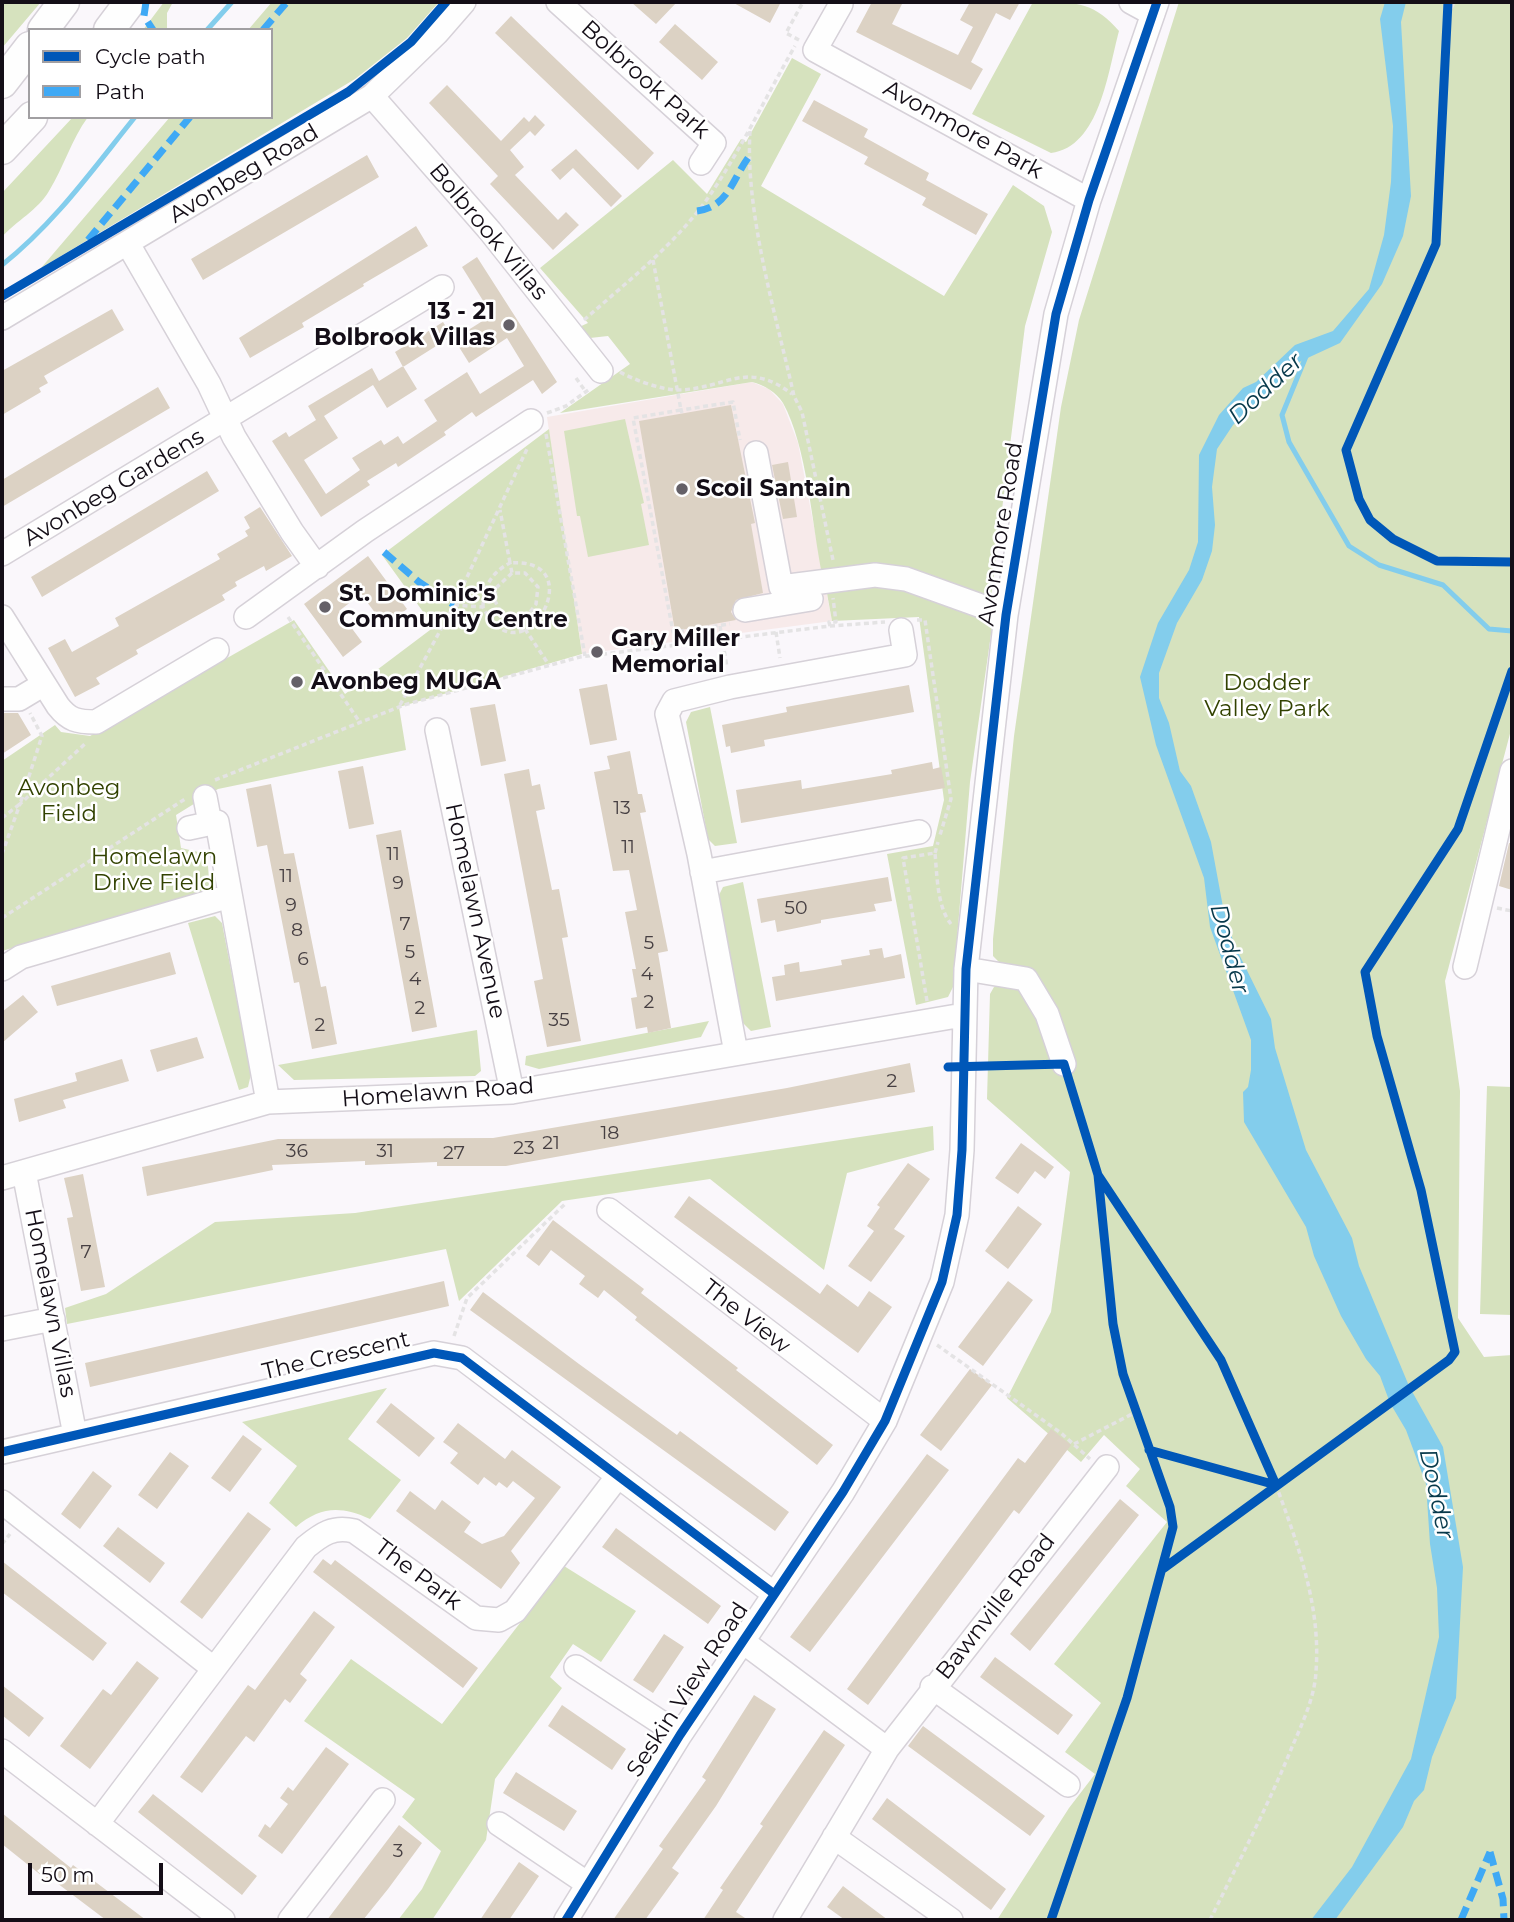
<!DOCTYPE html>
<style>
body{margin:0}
#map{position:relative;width:1514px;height:1922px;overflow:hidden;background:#faf7fb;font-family:Montserrat,sans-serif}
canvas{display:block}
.frame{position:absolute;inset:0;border:4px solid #140e17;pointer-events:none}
.legend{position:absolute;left:28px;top:28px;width:245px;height:91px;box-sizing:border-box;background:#fff;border:2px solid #a19fa2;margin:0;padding:9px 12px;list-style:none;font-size:21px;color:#140e17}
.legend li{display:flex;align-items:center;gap:14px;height:35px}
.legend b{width:35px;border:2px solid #a19fa2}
.scale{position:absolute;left:28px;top:1863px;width:135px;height:32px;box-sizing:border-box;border:4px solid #140e17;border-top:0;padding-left:9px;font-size:21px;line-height:24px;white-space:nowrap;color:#140e17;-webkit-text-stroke:5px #fff;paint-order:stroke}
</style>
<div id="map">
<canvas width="1514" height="1922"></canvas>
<div class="frame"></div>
<ul class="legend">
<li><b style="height:9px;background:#0057b8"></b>Cycle path</li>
<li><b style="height:9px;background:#3fa9f5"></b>Path</li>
</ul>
<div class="scale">50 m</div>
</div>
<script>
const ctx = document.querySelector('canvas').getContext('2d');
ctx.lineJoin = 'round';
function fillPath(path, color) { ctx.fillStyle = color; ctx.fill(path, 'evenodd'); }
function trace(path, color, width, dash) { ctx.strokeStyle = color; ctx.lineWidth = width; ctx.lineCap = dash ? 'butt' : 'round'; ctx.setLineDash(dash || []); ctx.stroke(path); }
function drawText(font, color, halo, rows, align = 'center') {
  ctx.font = font + ' Montserrat,sans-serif'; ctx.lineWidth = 5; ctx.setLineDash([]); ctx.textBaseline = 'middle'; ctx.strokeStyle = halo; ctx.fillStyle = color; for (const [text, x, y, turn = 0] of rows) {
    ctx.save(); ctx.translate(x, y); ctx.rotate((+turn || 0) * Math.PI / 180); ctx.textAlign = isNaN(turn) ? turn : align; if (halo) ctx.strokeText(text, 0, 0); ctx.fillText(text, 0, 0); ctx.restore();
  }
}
fillPath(new Path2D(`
 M752,382L769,389L783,404L798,443L832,621L582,654L547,417Z`), '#f7eaea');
fillPath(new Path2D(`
 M2,2H41L2,48Z
 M164,2H173L167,13V30H143Z
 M272,2H439L407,38L355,79L41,268L170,117H271V30H248Z
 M1033,2C1072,2 1093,0 1119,31C1108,71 1100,147 1051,153L972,114Z
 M1179,2H1512V726L1445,981L1460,1091L1458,1318L1484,1357L1512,1355V1920H997L1069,1808L1095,1774L1065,1752L1101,1703L1054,1664L1167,1522L1126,1486L1140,1469L1104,1435L1081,1462L1007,1398L1051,1312L1070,1172L987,1099L990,994L994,987L1003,984L1000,963L993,956V939L1014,736L1061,407L1079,320Z
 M792,58L821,74L761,186L944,296L1013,185L1044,206L1052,232L1025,326L991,597L898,572L822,574C812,525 807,446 783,403C776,392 764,385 752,382L560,413L630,364L608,336L590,338L577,328L588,323L540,268L673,160L707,194L741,139L746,142Z
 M73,117H88C71,140 64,167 49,191C38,210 16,221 2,237V193Z
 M625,419L644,503L641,504L649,545L588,557L580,516H577L564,431Z
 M549,429L582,654L399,707L406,750L218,789L176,815L181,848L207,854L210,891L2,951V761L55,725L61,732L90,736L294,620L345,694L434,627L382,555Z
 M888,582L993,620L970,782L953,987L948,997L916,1005L887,854L933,846L944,800L919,617L832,621L826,588Z
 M710,707L737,843L715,846L708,839L686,722L691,712Z
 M743,882L771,1027L751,1031L742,1022L718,897L723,887Z
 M215,916L222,923L251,1074L248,1087L239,1090L188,923Z
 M709,1021L701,1037L539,1069L525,1065L526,1056Z
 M477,1030L481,1071L475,1076L294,1080L278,1065Z
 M1487,1086L1512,1087V1315L1480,1314Z
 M933,1126L934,1150L847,1173L824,1270L710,1179L562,1201L459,1301L446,1249L67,1324L65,1308L106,1294L215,1222L355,1213Z
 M387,1388L348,1439L401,1480L370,1519C341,1506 321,1506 296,1527L269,1503L297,1466L242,1422Z
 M564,1566L636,1611L601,1662L573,1644L550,1677L562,1688L495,1779L486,1840L432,1920H398L422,1889L441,1851L402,1817L415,1799L304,1721L351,1659L442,1724Z`), '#d6e2be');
fillPath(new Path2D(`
 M1385,2H1406L1401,22L1411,196L1403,236L1382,284L1340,343L1301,361L1233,425L1217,449L1212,487L1215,525L1212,551L1202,580L1177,623L1159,673V698L1169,723L1180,771L1191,786L1211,842L1223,907L1234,944L1271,1019L1275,1048L1306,1150L1352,1238L1359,1266L1409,1386L1443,1447L1463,1567L1456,1698L1432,1757L1424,1790L1414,1801L1403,1827L1335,1920H1311L1352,1867L1411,1759L1439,1637L1437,1588L1430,1544L1426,1484L1406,1430L1390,1403L1380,1376L1366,1359L1341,1316L1314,1256L1306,1227L1244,1122L1243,1092L1248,1087L1251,1070V1040L1210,927L1204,878L1156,745L1140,677L1158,623L1189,570L1198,542L1199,455L1219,415L1243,388L1256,382L1295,345L1333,331L1369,289L1384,235L1391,182L1393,126L1380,19Z`), '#83cdec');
trace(new Path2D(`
 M207,30L232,2
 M2,265C55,223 93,169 135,117
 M1307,354L1282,415L1289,442L1349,546L1379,565L1443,585L1489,629L1512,631`), '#83cdec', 5);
fillPath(new Path2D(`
 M631,2H677L656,24Z
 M732,2H781L770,23Z
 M872,2H903L892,24L958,55L973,27L960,20L970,2H1020L1010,20L996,13L971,62L983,69L971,90L856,32Z
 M511,16L654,153L638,170L495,33Z
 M675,24L718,62L702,80L659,42Z
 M447,85L501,141L524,117L529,122L535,115L545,125L535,136L530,131L510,150L524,167L515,175L558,220L566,212L579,225L553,250L490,184L498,176L429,103Z
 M814,100L868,129L864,137L929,173L926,180L988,214L976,235L922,205L926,198L864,164L868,157L802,121Z
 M576,149L622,196L611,207L573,168L560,180L551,170Z
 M367,155L379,177L203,280L191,259Z
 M416,226L428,246L363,284L364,286L302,323L304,327L250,358L239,338Z
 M477,257L557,382L542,394L533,380L476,417L472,412L444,432L446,435L398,467L396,463L367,481L370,485L321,517L272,441L286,432L289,437L316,420L308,406L372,368L379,381L403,366L417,389L387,408L373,385L324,416L338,438L304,460L326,494L360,470L352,458L381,440L384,445L398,436L403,444L437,421L439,424L424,400L467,372L480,394L524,366L507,338L469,363L454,339L492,315L462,267Z
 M112,309L124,330L44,376L48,383L39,388L41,392L2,415V371Z
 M443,322L452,336L403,367L395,352Z
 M158,387L170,408L2,507V480Z
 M731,405L755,523L751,524L763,593L736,600L731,612L736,620L675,631L639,421Z
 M788,462L797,517L783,519L772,465Z
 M207,471L219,491L42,597L31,577Z
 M260,507L292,556L266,571L264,566L235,582L237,586L222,595L225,600L136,650L138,654L96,678L100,684L75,697L48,648L65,639L72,652L119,626L115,618L220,559L217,554L248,536L245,531L250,528L244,517Z
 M368,556L407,609L385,626L361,594L339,611L362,642L343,657L304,604Z
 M607,684L617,740L590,745L579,689Z
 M909,685L914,712L764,740L765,746L731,753L730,746L726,747L722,725L787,712L786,707Z
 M495,704L506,761L481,766L470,708Z
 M4,713H18L31,735L2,754V715Z
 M630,751L638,794H642L646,812L640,813L668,951L658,953L671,1028L648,1033L647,1027L636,1029L631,998L637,997L632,969H636L625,912L637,910L629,870L613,871L594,772L610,769L607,756Z
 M932,762L933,769L941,767L945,788L741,823L736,790L801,780L802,789L892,774L891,770Z
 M363,766L374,824L349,829L338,771Z
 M529,769L532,786L540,784L545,809L536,811L552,890L559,889L568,937L562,938L581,1041L547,1047L534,981L543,979L504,774Z
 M271,784L284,854L294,853L321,987L326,986L337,1044L312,1049L299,982L294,983L267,845L257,847L246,789Z
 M401,830L437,1027L412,1032L376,835Z
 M1509,843H1512V890L1499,886Z
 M888,877L892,901L874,904L876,911L821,920V923L777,932L775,920L761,923L757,899Z
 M882,948L884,958L901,954L905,978L776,1001L772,977L785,975L784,965L799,962L800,972L814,970L842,965L841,960L870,955L869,950Z
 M170,952L176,974L57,1006L51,986Z
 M23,995L38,1012L2,1043V1012Z
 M197,1037L204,1058L157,1072L150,1050Z
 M122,1059L129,1081L63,1100L66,1108L19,1122L14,1099L77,1081L75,1073Z
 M910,1063L915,1092L506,1166H437V1162L365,1165V1161L272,1165L273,1170L147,1196L142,1167L278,1139L493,1138L787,1088Z
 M1021,1143L1054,1167L1045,1179L1035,1171L1018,1194L995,1178Z
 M908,1163L930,1179L894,1229L905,1236L871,1282L848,1266L874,1231L867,1226L880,1207L877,1205Z
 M83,1174L105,1287L81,1291L67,1218L73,1217L64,1178Z
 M689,1196L820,1294L827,1284L858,1307L869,1291L892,1307L858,1353L674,1217Z
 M1018,1206L1042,1224L1008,1269L985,1251Z
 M553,1220L644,1289L641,1293L738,1368L736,1370L833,1445L817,1465L635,1320L637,1317L604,1290L598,1298L579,1284L585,1276L551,1250L539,1266L526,1256Z
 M444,1281L449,1306L90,1387L85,1363Z
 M1008,1281L1033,1300L983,1366L958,1347Z
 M483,1292L579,1364L677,1435L680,1431L789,1512L775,1531L470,1310Z
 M970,1369L992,1385L941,1451L920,1435Z
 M391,1403L435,1438L419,1457L376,1422Z
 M458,1423L505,1459L512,1450L561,1487L511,1551L520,1563L501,1589L396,1511L410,1491L435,1510L442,1500L471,1522L464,1532L482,1544L504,1536L535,1498L513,1481L507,1488L499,1482L496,1486L484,1477L478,1485L450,1463L458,1453L443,1442Z
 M1051,1429L1071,1445L1019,1514L1014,1510L868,1705L847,1689L1018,1458L1025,1463Z
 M243,1435L262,1449L230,1492L211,1478Z
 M170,1452L189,1466L157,1509L138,1495Z
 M927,1454L949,1470L810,1652L790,1637Z
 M93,1471L112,1486L80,1529L61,1514Z
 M1120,1499L1139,1515L1030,1651L1010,1634Z
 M248,1512L271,1529L202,1619L180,1602Z
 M118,1527L165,1563L150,1583L103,1546Z
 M616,1528L721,1606L708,1624L602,1547Z
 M323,1559L331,1565L335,1560L478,1668L463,1688L313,1572Z
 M2,1561L107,1643L93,1661L2,1592Z
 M314,1611L335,1627L300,1674L307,1680L290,1703L285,1699L254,1742L246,1736L202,1793L180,1777L248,1685L255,1690Z
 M664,1634L684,1647L653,1693L633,1680Z
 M995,1657L1073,1715L1058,1735L980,1677Z
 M137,1661L159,1678L90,1769L60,1746L103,1689L111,1695Z
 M2,1685L44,1718L29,1737L2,1715Z
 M754,1695L776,1709L716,1806L672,1868L679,1873L645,1920H613L663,1849L659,1846L706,1780L702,1777Z
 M562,1705L626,1749L612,1770L548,1726Z
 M923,1726L1045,1816L1030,1836L908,1746Z
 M824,1730L845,1745L736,1912L748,1920H703L723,1890L720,1888L763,1826L760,1824Z
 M326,1747L349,1764L282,1854L258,1836L265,1824L270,1828L288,1804L280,1798L288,1787L293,1791Z
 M516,1772L577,1811L564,1831L503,1793Z
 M153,1794L257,1876L242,1895L138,1812Z
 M887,1798L1006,1889L991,1910L872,1819Z
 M2,1813L71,1868L73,1865L146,1920H106L49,1877L47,1880L2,1844Z
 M399,1825L422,1843L388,1889L363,1920H327Z
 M519,1862L539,1876L509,1920H480Z
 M843,1886L856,1896L888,1920H845L827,1907Z`), '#dcd2c4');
const minor = new Path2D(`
 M558,2L714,143L701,163
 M1131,2L1153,14
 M841,4L815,50L1089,200
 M372,96L490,231L601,371
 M128,244L209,384L234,437L292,532L317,567
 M2,318L372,96L437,33L464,2
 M756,453L781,587L875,575L906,579L1006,615
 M2,554L442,287
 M745,610L811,599
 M2,617L58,706C69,720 77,722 96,722L217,650
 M246,617L365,531L531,421
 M2,699H19L44,684
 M437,730L512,1092
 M205,797L210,823
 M189,828L217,822L268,1102
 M702,872L919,832
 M1465,967L1512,771
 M2,969L21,957L230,896
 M966,969L1026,979L1047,1014L1064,1064
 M736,1053L699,854L667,714L674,701L730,687L905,655L901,630
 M24,1172L75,1435
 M2,1178L268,1102L512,1092L963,1015
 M609,1210L885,1421
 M2,1329L53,1319
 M2,1452L434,1353L462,1358L773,1593
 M2,1502L213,1668
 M742,1641L887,1749
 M576,1667L680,1735
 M932,1687L1068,1785
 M2,1751L223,1920
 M97,1824L306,1547C322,1534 333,1526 354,1531L476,1618L499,1620L515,1611L618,1476
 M499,1824L588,1884
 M834,1837L951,1920
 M290,1920L383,1800
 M566,1920L680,1735L843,1492L885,1421L942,1282L957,1215L962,1150L966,969L1006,615L1056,314L1089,200L1157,2
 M785,1920L887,1749L1107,1467`);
const major = new Path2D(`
 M43,30L64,2
 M109,30L130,2
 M2,83L30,47
 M2,149L32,117`);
trace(minor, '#d6d1d8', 26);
trace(major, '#d6d1d8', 33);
trace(new Path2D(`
 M1448,2L1436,244L1346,450L1359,499L1370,520L1393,539L1437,561L1512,562
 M1448,16L1454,2
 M799,40L786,33L803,2
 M750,131C745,213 776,315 794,396L802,412L833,560
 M653,260L681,410L633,418L673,632L730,624
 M584,320C628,281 676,244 710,195C742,148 766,96 795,46
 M620,372C634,380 662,390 678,390C726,389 746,359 792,394
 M576,378L586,392
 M547,413L566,406L591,388
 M682,413L681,410L733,402L740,440
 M546,434L585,656
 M512,573L497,587L494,599L502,614L513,620
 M454,605L483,607C522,686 595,556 510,563L500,510
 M483,607C483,587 492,572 510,563L512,573H525L538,587L536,604L527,616
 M288,617L359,721
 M917,620H925L951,799L940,835
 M720,626L727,667
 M830,626L885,622
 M525,629L549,665
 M776,632L780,658
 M400,705L454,605L527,449
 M215,780L404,705L580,657L830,626L829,622H836L833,598
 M2,818L20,804L42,736L30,713
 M935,853L938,842
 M2,854L20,804L87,742
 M1497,908L1512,911
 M2,918L185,799
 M927,1001L903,858L935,853C937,874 937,907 951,924
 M454,1336L467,1298L566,1203
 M937,1345L1061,1433L1090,1459
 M1074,1444L1134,1413
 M2,1544L10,1534
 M1210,1920C1238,1863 1268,1806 1292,1747C1302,1724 1315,1697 1316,1671C1321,1606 1298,1545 1276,1485`), '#e4e3e4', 3.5, [5, 3.5]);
trace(minor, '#fefefe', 23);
trace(major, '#fefefe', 30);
trace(new Path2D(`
 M146,2L144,16L153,30
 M263,30L287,2
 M697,211C728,207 732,180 748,158
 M88,240L190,117
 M384,552L419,582L454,605
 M1490,1852L1503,1899L1504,1920
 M1461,1920L1490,1852`), '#3fa9f5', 7, [14, 7]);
trace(new Path2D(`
 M1448,2L1436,244L1346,450L1359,499L1370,520L1393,539L1437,561L1512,562
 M2,296L348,92L411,42L446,2
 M948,1067L1064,1064L1098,1175L1113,1324L1123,1374L1170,1507L1173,1527L1127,1698L1051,1920
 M1098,1175L1221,1360L1276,1485
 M1149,1450L1276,1485
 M2,1452L434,1353L462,1358L773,1593
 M1164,1568L1449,1360L1455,1352L1421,1190L1377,1036L1365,972L1458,829L1512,671
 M566,1920L680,1735L843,1492L885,1421L942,1282L957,1215L962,1150L966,969L1006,615L1056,314L1089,200L1157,2`), '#0057b8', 9);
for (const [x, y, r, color] of [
 [509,325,7,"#646067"],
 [682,489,7,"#646067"],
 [325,607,7,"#646067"],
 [597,652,7,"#646067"],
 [297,682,7,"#646067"]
]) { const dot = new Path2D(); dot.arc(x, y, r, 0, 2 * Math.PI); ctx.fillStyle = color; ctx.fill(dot); trace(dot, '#fff', 2.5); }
drawText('19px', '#463f42', null, [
 ["13",622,808],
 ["11",628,847],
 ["11",393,854],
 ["11",286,876],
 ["9",398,883],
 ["9",291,905],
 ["50",796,908],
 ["7",405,924],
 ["8",297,930],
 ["5",649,943],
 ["5",410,952],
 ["6",303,959],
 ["4",647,974],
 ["4",415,979],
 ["2",649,1002],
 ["2",420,1008],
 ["35",559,1020],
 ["2",320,1025],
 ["2",892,1081],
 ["18",610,1133],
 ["21",551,1143],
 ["23",524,1148],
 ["36",297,1151],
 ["31",385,1151],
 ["27",454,1153],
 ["7",86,1252],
 ["3",398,1851]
]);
drawText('23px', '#140e17', '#fff', [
 ["Bolbrook Park",645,80,42],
 ["Avonmore Park",963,130,29],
 ["Avonbeg Road",244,174,-31],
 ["Bolbrook Villas",488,232,50],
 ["Avonbeg Gardens",114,488,-31],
 ["Avonmore Road",1001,534,-81],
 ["Homelawn Avenue",475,911,78],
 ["Homelawn Road",438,1093,-4],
 ["Homelawn Villas",50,1303,79],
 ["The View",746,1317,38],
 ["The Crescent",336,1356,-13],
 ["The Park",418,1575,37],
 ["Bawnville Road",996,1607,-52],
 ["Seskin View Road",688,1690,-57]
]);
drawText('bold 23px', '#140e17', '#fff', [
 ["13 - 21",495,312,"right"],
 ["Bolbrook Villas",495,338,"right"],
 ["Scoil Santain",696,489],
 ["St. Dominic's",339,594],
 ["Community Centre",339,620],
 ["Gary Miller",611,639],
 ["Memorial",611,665],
 ["Avonbeg MUGA",311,682]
], 'left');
drawText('23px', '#324201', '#fff', [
 ["Dodder",1267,683],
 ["Valley Park",1267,709],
 ["Avonbeg",69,788],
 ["Field",69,814],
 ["Homelawn",154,857],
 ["Drive Field",154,883]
]);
drawText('italic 24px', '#07394b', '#fff', [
 ["Dodder",1266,389,-43],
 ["Dodder",1229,949,75],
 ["Dodder",1436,1494,78]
]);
</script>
